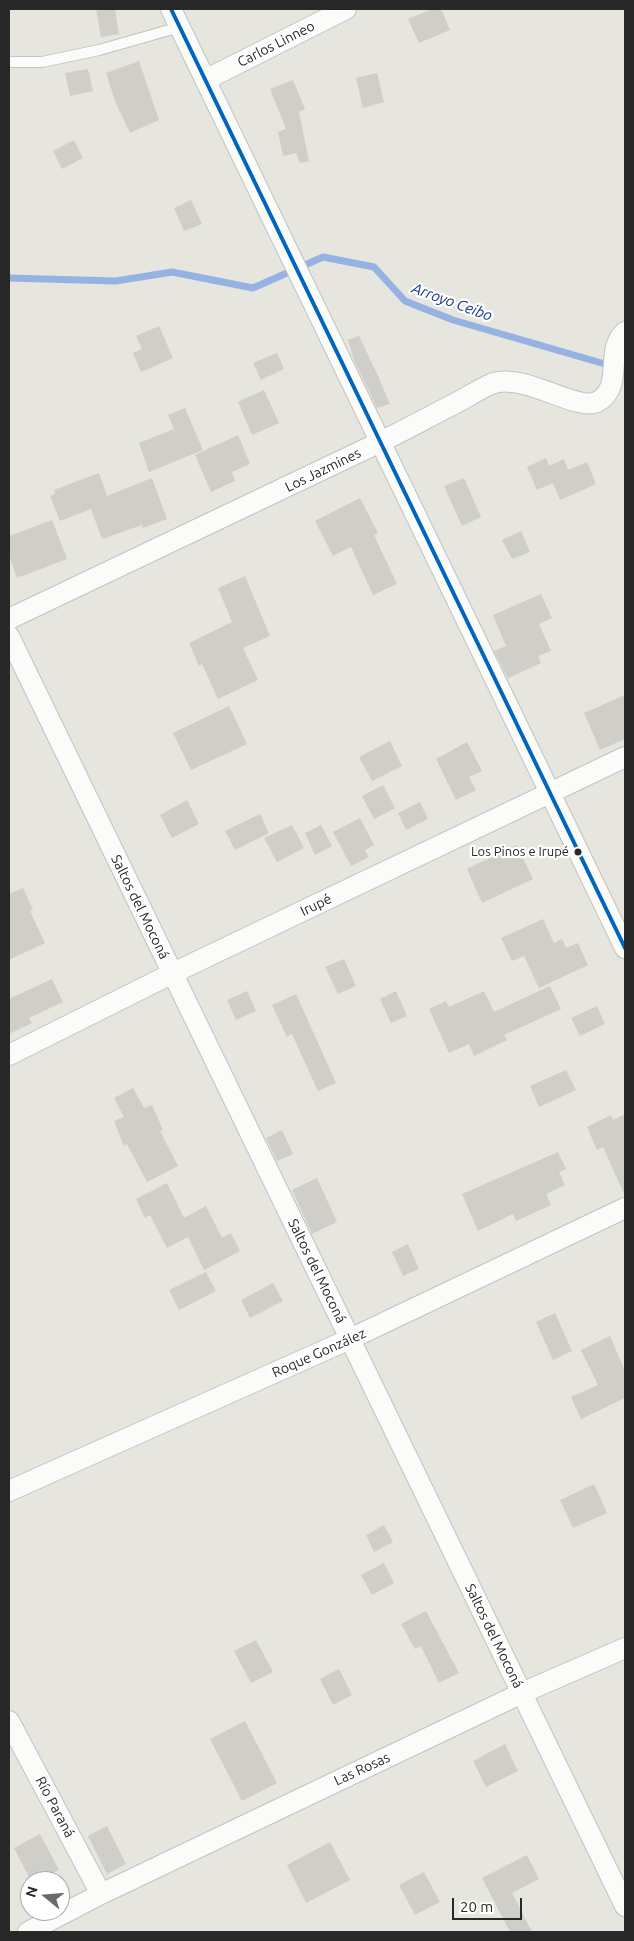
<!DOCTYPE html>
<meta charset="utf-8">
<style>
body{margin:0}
#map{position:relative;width:634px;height:1941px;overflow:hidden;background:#e6e5de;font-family:Ubuntu,sans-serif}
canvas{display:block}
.frame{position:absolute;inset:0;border:10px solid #282828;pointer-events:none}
.north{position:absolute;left:20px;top:1871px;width:50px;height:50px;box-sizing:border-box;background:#fff;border:1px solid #a9a9a9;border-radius:50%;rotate:287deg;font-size:14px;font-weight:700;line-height:20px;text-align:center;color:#282828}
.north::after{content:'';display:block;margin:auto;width:18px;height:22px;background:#6a6a68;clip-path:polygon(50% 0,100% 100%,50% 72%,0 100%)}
.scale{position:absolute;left:452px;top:1898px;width:70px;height:22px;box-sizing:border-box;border:2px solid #282828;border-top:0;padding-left:6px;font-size:15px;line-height:18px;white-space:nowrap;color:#282828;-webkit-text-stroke:4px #fff;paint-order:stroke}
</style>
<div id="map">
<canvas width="634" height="1941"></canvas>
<div class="frame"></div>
<div class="north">N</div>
<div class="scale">20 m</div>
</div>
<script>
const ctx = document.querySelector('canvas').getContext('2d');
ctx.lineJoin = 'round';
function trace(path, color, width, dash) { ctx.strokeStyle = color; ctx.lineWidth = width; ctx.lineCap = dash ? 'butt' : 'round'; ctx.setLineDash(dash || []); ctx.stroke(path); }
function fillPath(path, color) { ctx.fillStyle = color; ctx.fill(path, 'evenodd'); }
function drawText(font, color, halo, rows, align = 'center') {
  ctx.font = font + ' Ubuntu,sans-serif'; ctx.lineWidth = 4.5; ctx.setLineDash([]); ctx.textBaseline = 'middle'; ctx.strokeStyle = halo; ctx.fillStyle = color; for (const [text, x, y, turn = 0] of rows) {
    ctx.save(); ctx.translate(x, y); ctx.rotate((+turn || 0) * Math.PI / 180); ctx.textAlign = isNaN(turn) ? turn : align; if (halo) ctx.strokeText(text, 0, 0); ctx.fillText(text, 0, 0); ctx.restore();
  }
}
trace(new Path2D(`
 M9,278L116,281L172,272L253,288L323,257L374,267L405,301L453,320L605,364`), '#96b2e2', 7);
fillPath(new Path2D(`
 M96,9H115L119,34L101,37Z
 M432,9H441L450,30L419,43L408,19Z
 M139,61L159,120L130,133L115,101L106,73Z
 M88,69L93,91L70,96L65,73Z
 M377,73L384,102L363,108L356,78Z
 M293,80L305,109L299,112L309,161L300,163L296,153L283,156L278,132L286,129L270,89Z
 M74,140L83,158L62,169L53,151Z
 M191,200L202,224L184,231L174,208Z
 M159,326L173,358L141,372L133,353L142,349L136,336Z
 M359,336L378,376L390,404L377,408L354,360L348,340Z
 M277,353L284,369L261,380L253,363Z
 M264,390L279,423L252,435L238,402Z
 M185,408L203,450L149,472L139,443L174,429L168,415Z
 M238,435L250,464L232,472L235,481L211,492L195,455Z
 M546,458L549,466L564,459L568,470L587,462L596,484L560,500L553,483L537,490L527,467Z
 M99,473L107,496L152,478L167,519L143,528L142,525L102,539L91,509L60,521L50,496L55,494L54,490Z
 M464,478L481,517L462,526L444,486Z
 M360,498L378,533L374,535L397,584L373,595L351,547L333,556L315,521Z
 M52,520L67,559L17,578L9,555V536Z
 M521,531L530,552L512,559L502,540Z
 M245,576L270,636L243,648L258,680L218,699L202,664L199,666L189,643L232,622L218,588Z
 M541,594L552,618L539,624L551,651L538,656L541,663L508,678L494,651L506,646L493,615Z
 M625,695V739L600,750L584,713Z
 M229,706L247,744L191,770L173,733Z
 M390,741L402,766L372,781L359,757Z
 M467,742L482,771L469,777L476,790L456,800L436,759Z
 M383,785L395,808L374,819L362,796Z
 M187,800L199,824L172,838L160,815Z
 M420,802L428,819L406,830L398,813Z
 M260,814L269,833L235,850L225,831Z
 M360,818L374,845L365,850L369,857L351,866L333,832Z
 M292,825L304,848L277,862L264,838Z
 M321,825L332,846L315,855L305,833Z
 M517,845L533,879L482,903L467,869Z
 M23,888L33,910L30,911L45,943L9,960V894Z
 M543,919L554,943L562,939L566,948L578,943L588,965L539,988L524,956L512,961L501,938Z
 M344,959L356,986L338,994L325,967Z
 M52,979L63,1002L29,1018L32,1023L9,1034V999Z
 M550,986L561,1009L504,1035L507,1040L474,1056L469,1044L449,1053L429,1009L446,1001L449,1007L484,991L494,1012Z
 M247,991L256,1011L236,1020L227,1000Z
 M396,991L407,1016L391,1023L380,999Z
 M296,994L336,1083L318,1091L292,1034L287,1037L272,1005Z
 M597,1006L605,1024L580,1036L571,1018Z
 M566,1070L576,1090L539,1107L530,1086Z
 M133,1088L144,1108L152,1105L163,1130L160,1131L178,1166L147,1182L127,1144L124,1146L114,1121L124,1117L114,1098Z
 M625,1114V1196L603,1147L597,1150L587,1127L611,1115L613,1120Z
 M282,1130L293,1154L277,1161L266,1138Z
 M558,1152L566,1169L559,1172L565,1185L546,1194L551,1205L516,1221L513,1214L478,1231L462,1194Z
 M317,1178L337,1222L312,1234L292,1190Z
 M167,1183L184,1218L206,1206L222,1238L231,1233L240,1251L204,1270L188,1237L167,1248L150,1215L145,1218L136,1199Z
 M408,1244L419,1269L403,1276L392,1252Z
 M206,1272L216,1291L179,1310L169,1290Z
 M273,1283L283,1301L250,1318L241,1300Z
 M555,1313L572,1351L553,1360L536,1322Z
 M610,1336L625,1371V1398L581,1419L571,1397L598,1385L581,1350Z
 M594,1484L607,1513L573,1528L560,1500Z
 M384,1525L393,1542L374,1552L366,1535Z
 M384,1563L394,1583L372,1595L361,1575Z
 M426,1611L459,1673L439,1683L421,1646L415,1649L401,1624Z
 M256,1640L273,1672L251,1683L234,1651Z
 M339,1669L352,1695L333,1705L320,1679Z
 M245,1721L277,1783L242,1801L210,1739Z
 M505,1744L518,1771L486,1787L473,1761Z
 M107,1826L126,1864L107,1874L88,1836Z
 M40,1834L59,1870L38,1881H31L14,1848Z
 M330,1842L350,1880L306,1903L287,1865Z
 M527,1855L539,1879L512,1893L532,1932H510L482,1878Z
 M424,1872L440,1902L415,1915L399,1885Z`), '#cfcec9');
const service = new Path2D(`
 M9,62H42L99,50L180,27`);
const minor = new Path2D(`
 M171,9L625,948
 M205,80L346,9
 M9,619C130,561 252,503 374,445C402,432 430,416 458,402C469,396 480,389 491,384C522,371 577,412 597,402C625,387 604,350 625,332
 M9,636L625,1906
 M9,1055L173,973L625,757
 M9,1491L350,1339L625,1208
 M9,1721L101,1894
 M28,1932L101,1894L522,1693L625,1648`);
trace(service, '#c4c3c3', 12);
trace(minor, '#c4c3c3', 22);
trace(service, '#fbfbfa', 10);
trace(minor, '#fbfbfa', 20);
trace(new Path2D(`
 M171,9L625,948`), '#0065bd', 4);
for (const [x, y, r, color] of [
 [578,852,4.5,"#282828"]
]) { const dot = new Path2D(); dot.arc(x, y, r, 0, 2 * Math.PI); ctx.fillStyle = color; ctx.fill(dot); trace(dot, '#fff', 2); }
drawText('13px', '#282828', '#fff', [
 ["Los Pinos e Irupé",569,852]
], 'right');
drawText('14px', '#282828', '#fff', [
 ["Carlos Linneo",276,44,-27],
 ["Los Jazmines",323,470,-26],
 ["Irupé",316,905,-26],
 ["Saltos del Moconá",140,907,64],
 ["Saltos del Moconá",317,1271,64],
 ["Roque González",319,1353,-24],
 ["Saltos del Moconá",494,1636,64],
 ["Las Rosas",362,1769,-25],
 ["Río Paraná",55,1807,62]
]);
drawText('italic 15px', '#17388d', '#fff', [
 ["Arroyo Ceibo",452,302,20]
]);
</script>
